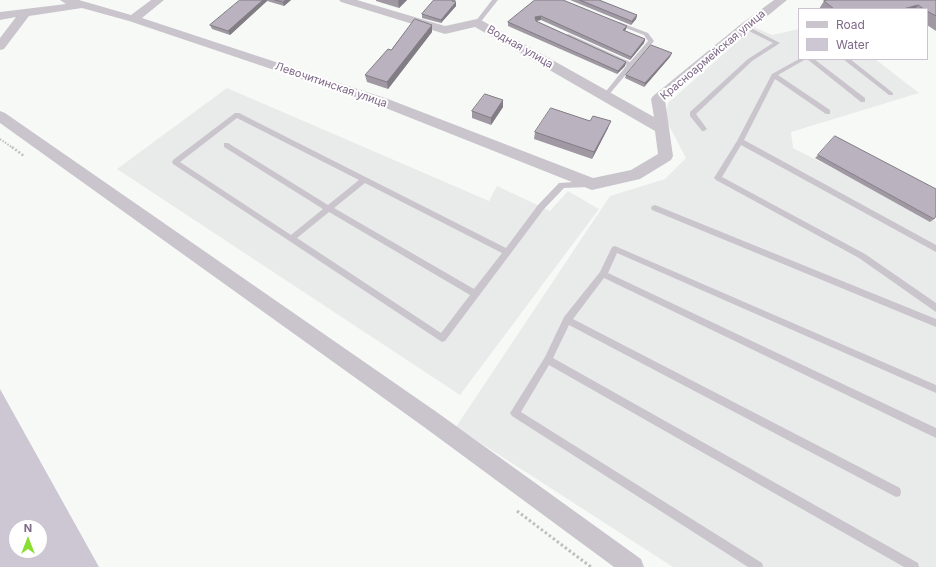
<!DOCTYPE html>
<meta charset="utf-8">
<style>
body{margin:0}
#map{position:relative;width:936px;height:567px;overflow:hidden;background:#f7f9f7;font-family:Inter,sans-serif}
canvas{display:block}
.legend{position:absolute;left:798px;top:8px;width:130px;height:52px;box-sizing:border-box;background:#fff;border:1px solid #cbc3cf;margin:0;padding:5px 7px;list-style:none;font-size:12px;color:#7e6987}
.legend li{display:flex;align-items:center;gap:8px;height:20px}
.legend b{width:20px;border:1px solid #cbc3cf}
.north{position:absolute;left:8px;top:519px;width:40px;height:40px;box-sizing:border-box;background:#fff;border:1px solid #cbc3cf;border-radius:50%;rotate:0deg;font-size:11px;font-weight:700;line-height:16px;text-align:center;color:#7e6987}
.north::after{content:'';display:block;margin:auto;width:14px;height:18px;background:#89df30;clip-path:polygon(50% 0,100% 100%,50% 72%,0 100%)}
</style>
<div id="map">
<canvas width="936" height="567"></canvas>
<ul class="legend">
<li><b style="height:5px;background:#cac5cc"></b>Road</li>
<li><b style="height:11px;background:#cdc6d3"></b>Water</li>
</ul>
<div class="north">N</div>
</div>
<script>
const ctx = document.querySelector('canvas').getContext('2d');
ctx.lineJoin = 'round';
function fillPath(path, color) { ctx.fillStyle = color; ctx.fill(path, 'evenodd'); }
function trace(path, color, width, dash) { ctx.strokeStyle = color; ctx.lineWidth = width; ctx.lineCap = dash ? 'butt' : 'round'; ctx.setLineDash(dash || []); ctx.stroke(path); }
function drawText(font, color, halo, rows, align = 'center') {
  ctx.font = font + ' Inter,sans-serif'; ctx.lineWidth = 4; ctx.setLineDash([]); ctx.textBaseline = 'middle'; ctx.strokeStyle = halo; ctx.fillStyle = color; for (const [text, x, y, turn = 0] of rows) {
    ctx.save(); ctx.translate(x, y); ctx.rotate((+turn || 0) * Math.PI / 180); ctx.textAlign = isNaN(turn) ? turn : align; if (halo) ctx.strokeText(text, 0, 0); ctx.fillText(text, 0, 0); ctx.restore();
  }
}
fillPath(new Path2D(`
 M754,27L772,35L799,29V59H875L919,93L791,132L793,148L936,221V567H673L456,427L610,196L665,179L686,158L665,118L668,103Z
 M227,88L489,201L497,186L550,211L568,191L599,209L460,395L117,169Z`), '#e9eaea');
fillPath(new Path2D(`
 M0,389L99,567H0ZM16,527H40V551H16Z`), '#cdc6d3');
trace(new Path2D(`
 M0,139L13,148`), '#c0bdc2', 2, [1.5, 1.5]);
trace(new Path2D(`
 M12,147L24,156`), '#c0bdc2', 2.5, [2, 2]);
trace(new Path2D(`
 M517,511L591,567`), '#c0bdc2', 3, [2.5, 2.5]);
fillPath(new Path2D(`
 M492,0H498L479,24H475V22Z
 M615,22H619L648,33L654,41L607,97L605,98L602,96L603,95L627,65L564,35L569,34L630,62L648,41L644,35L615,24Z
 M743,26H747L780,43L752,61L696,114L707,129L704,131H702L690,116V112L748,59L773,43L743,28Z
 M799,59H806L778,75L830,110V114H826L775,79L744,140L936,245V252L741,145L722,177L865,254L936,303V312L859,258L716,180L714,178L737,141L772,74Z
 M807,59H814L865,98V102H861Z
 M843,59H850L893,93V95H889Z
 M235,113H239L506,248L538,205L559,183L589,181L593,184L589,187L564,188L544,209L445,341L442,342L173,164L172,162L173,160ZM237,118L359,180L328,205L228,143H224V147L323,209L291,235L180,162ZM365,183L502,253L474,289L334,208ZM329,212L470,295L441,333L297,238Z
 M655,205L936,319V327L652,210L651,208L652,206Z
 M615,246L936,385V393L617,253L608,273L936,428V438L604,278L573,319L900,488L901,492L900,496L896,497L569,325L553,358L918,563L919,567H904L549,365L521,412L762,563L763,567H748L512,416L510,413L512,410L545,357L564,317L600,272L612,247Z`), '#cac5cc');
fillPath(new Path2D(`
 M60,0H79L131,15L151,0H164L142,18L388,99L593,178L631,170L658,154L655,131L475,27L445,34L341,2L339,0H357L445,26L477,19L481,20L654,117L651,99L653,96L741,24L774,0H787L665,100L673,156L671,160L640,179L592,190L378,105L129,21L82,8L29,16L4,49L0,50V38L16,17L0,20V12L66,4Z
 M0,111L5,113L438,413L641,559L644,567H614L424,427L0,123Z`), '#cac5cc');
fillPath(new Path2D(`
 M240,0H291L284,6L267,1L230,35L212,29L210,25Z
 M376,0H407L399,8L376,1Z
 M434,0H456L454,2H456V6L441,23L422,18V14Z
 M535,0L626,29L625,31L645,39L644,43L630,60L541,20L536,21L626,62L625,66L617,74L508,26V22Z
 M570,0H599L637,15L636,19L631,25Z
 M936,0V31L927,25V9H819L824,1Z
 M432,32L388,89L367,82L365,75L391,50Z
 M670,57L644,87L625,78L626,75Z
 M503,100V107L491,125L472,118V111Z
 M590,121L608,128L592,159L534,139L535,132Z
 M818,155L934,219L930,222L815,158Z`), '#a099a3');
fillPath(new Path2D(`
 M263,0H267V1L230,35L228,31Z
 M286,0H291L284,6L283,2Z
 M399,0H407L399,8L398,1Z
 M456,2V6L441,23V20Z
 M918,5L915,9H903Z
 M637,15L636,19L631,25L632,21Z
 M541,16V20L534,21L535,17Z
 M432,25V32L388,89L387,82Z
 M627,26L626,29L622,34L623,30Z
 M645,39L644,43L630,60L631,57Z
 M672,53L670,57L644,87L645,83Z
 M626,62L625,66L617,74L618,71Z
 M503,100V107L491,125V118Z
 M611,121L608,128L592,159L594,152Z`), '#827d85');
const building = new Path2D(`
 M240,0H263L228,31L210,25Z
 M275,0H286L283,2Z
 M434,0H453L452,1L456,2L441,20L422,14Z
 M535,0H563L627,26L623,30L645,39L631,57L541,16L535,17L536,21L626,62L618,71L508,22Z
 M580,0H599L637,15L632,21Z
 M829,0H936V16L927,11V9H924L918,5L903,9H834L824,1Z
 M415,19L432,25L387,82L365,75L388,49L391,50Z
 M651,45L672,53L645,83L626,75Z
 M485,94L503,100L491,118L472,111Z
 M551,108L590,121L593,116L611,121L594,152L535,132Z
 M835,136L936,189V216L934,219L818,155Z`);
fillPath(building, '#bab2be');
trace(building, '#827d85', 1);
drawText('11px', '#7e6987', '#fff', [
 ["Водная улица",520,47,30],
 ["Красноармейская улица",713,55,-40],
 ["Левочитинская улица",331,85,19]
]);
</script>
